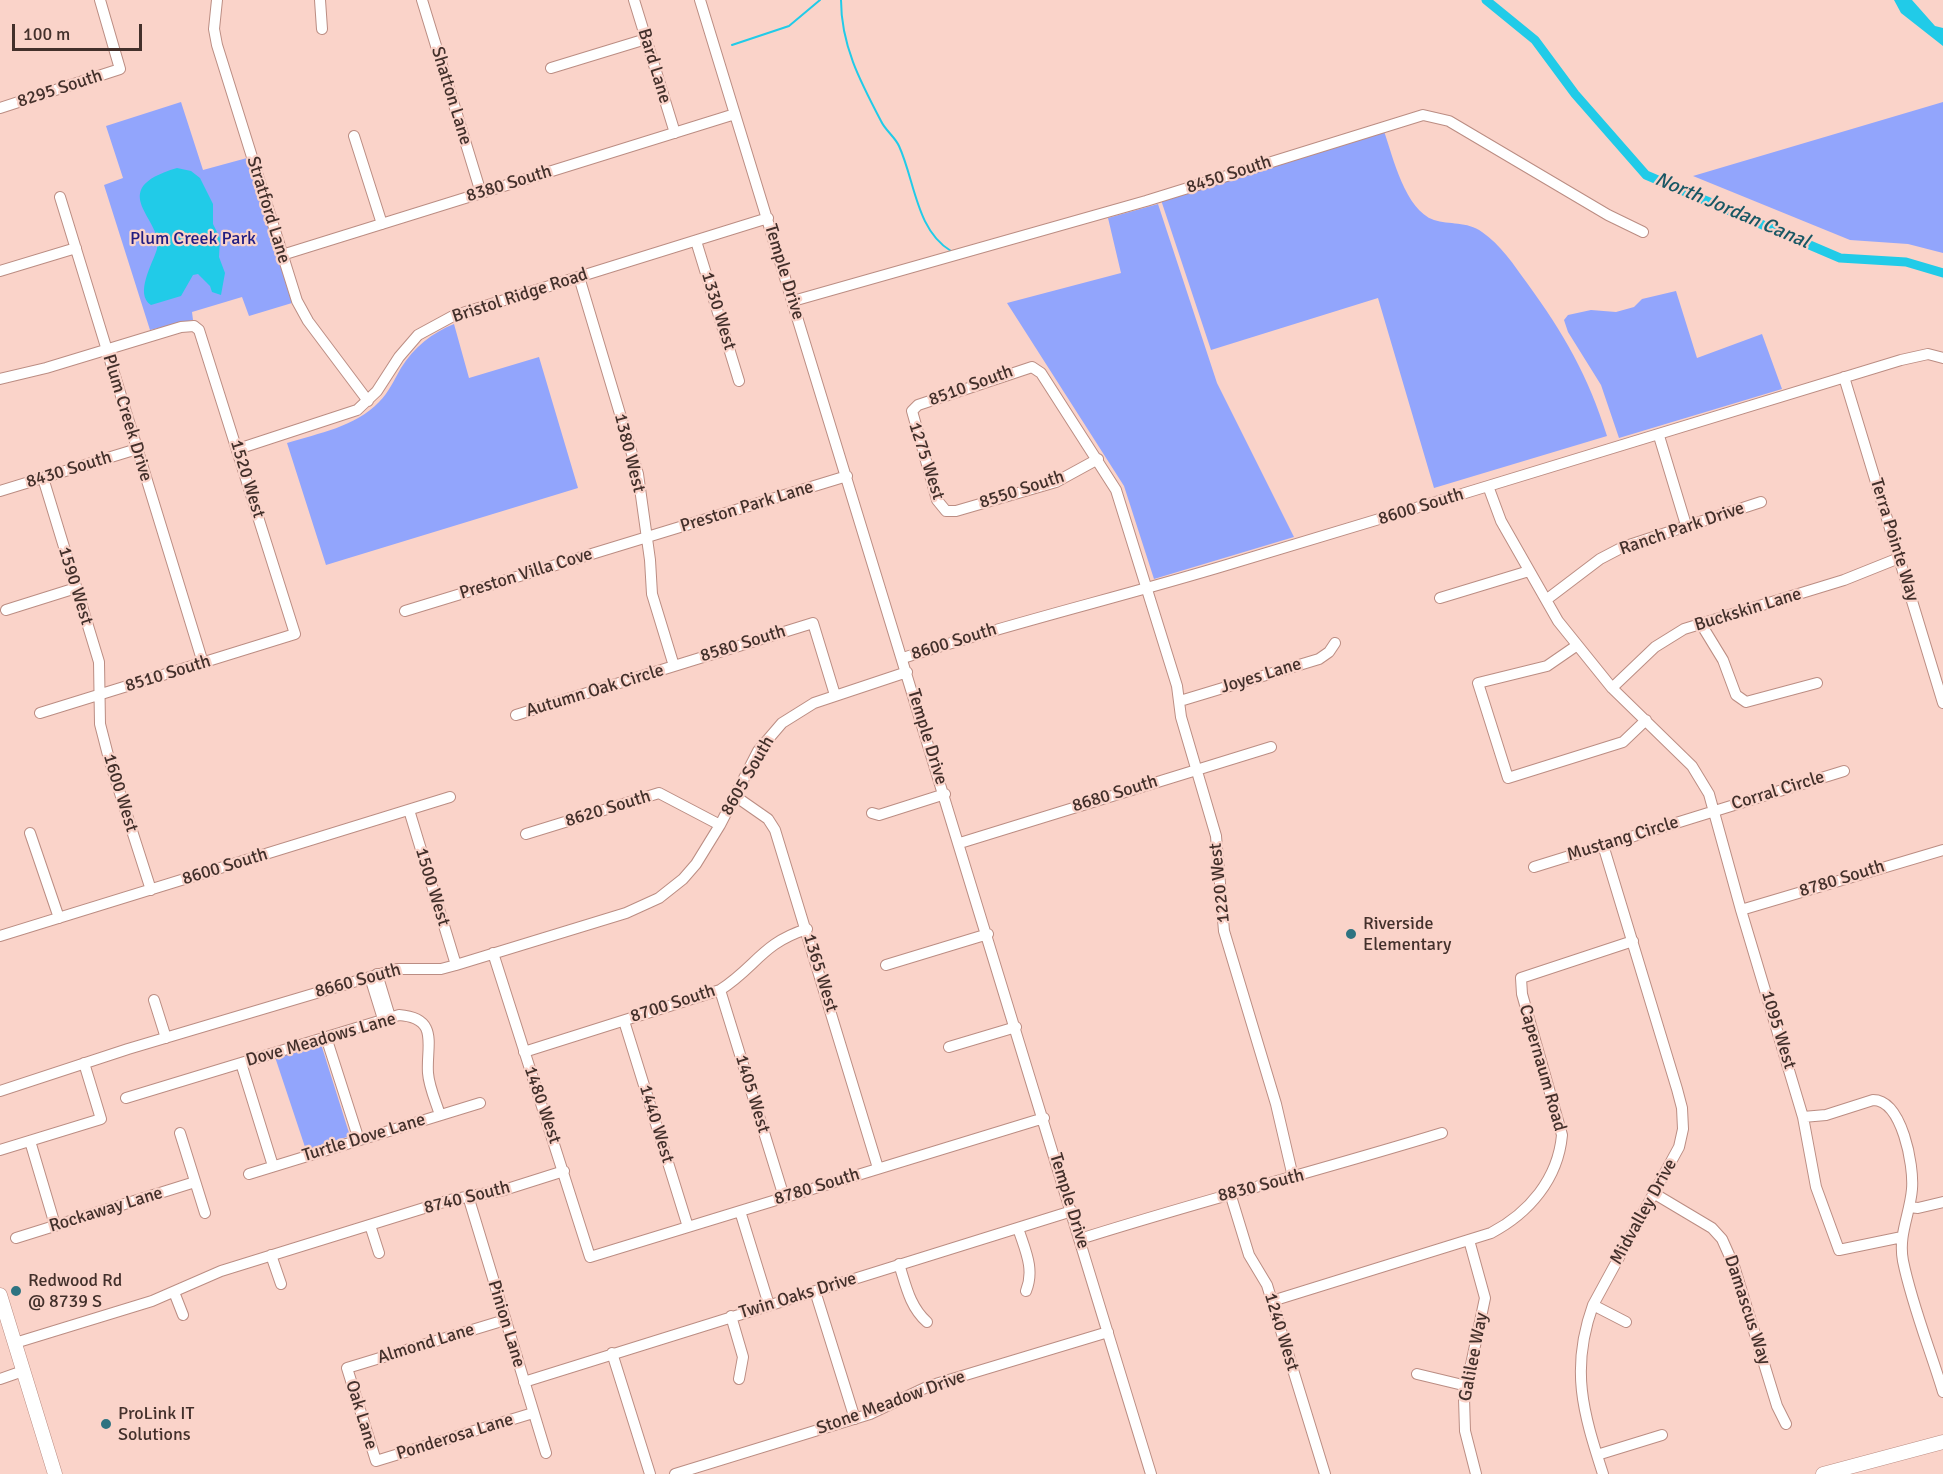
<!DOCTYPE html>
<style>
body{margin:0}
#map{position:relative;width:1943px;height:1474px;overflow:hidden;background:#fad3c9;font-family:Signika,sans-serif}
canvas{display:block}
.scale{position:absolute;left:12px;top:24px;width:130px;height:27px;box-sizing:border-box;border:3px solid #43302b;border-top:0;padding-left:8px;font-size:18px;line-height:21px;white-space:nowrap;color:#43302b;-webkit-text-stroke:4px #fad3c9;paint-order:stroke}
</style>
<div id="map">
<canvas width="1943" height="1474"></canvas>
<div class="scale">100 m</div>
</div>
<script>
const ctx = document.querySelector('canvas').getContext('2d');
ctx.lineJoin = 'round';
function fillPath(path, color) { ctx.fillStyle = color; ctx.fill(path, 'evenodd'); }
function trace(path, color, width, dash) { ctx.strokeStyle = color; ctx.lineWidth = width; ctx.lineCap = dash ? 'butt' : 'round'; ctx.setLineDash(dash || []); ctx.stroke(path); }
function drawText(font, color, halo, rows, align = 'center') {
  ctx.font = font + ' Signika,sans-serif'; ctx.lineWidth = 4.5; ctx.setLineDash([]); ctx.textBaseline = 'middle'; ctx.strokeStyle = halo; ctx.fillStyle = color; for (const [text, x, y, turn = 0] of rows) {
    ctx.save(); ctx.translate(x, y); ctx.rotate((+turn || 0) * Math.PI / 180); ctx.textAlign = isNaN(turn) ? turn : align; if (halo) ctx.strokeText(text, 0, 0); ctx.fillText(text, 0, 0); ctx.restore();
  }
}
fillPath(new Path2D(`
 M181,102L203,170L247,158L292,303L249,316L242,297L192,312L193,320L150,330L104,185L123,178L106,126Z
 M1943,102V253L1908,244L1850,240L1693,176Z
 M1384,131C1393,157 1405,210 1434,220C1449,225 1467,221 1482,232C1500,244 1514,265 1527,283C1564,334 1588,375 1607,436L1434,488L1378,298L1211,350L1161,200Z
 M1158,204L1217,383L1294,537L1154,579L1124,486L1007,303L1121,273L1108,218Z
 M1676,291L1697,358L1762,334L1782,389L1619,438L1601,385L1568,332L1564,320L1568,315L1591,310L1616,312L1634,307L1642,299Z
 M454,324L469,378L539,357L578,488L326,565L287,443C319,433 355,427 379,402C389,392 394,380 401,368C414,347 432,333 454,324Z
 M321,1044L350,1136L306,1150L275,1057Z`), '#92a5fc');
fillPath(new Path2D(`
 M1894,0H1912L1935,26L1943,28V46L1901,13Z
 M177,168L191,171L200,178L213,204V224L220,238L219,257L225,273L221,295L212,292L210,286L198,274L193,275L181,296L151,305C134,294 153,263 157,249C165,220 102,190 177,168Z`), '#21cbe8');
trace(new Path2D(`
 M841,0C841,45 860,81 881,121C885,130 895,137 899,146C915,181 916,230 951,251
 M732,45L789,26L820,0`), '#21cbe8', 2);
trace(new Path2D(`
 M1486,0L1535,40L1575,94L1646,175L1840,258L1906,262L1943,273`), '#21cbe8', 9);
const minor = new Path2D(`
 M217,0L214,29L217,45L297,301L308,321L368,401
 M320,0L322,29
 M422,0L481,193
 M634,0L675,133
 M700,0L1151,1474
 M551,68L646,39
 M0,108L120,69L100,0
 M354,136L382,224
 M60,197L203,663
 M696,241L739,381
 M282,255L735,114
 M0,271L76,248
 M579,277L638,474L650,560L652,594L674,666
 M793,301L1146,201L1423,115L1449,121L1608,215L1643,232
 M1844,377L1943,703
 M0,379L46,368L181,327L194,326L199,330L295,634L40,713
 M1659,436L1686,525
 M238,449L357,410L377,391L399,357L418,335L453,316L768,218
 M1098,459L1056,482L956,511H946L937,500L912,411L918,405L1032,367L1041,373L1116,490L1177,686L1181,717L1216,836L1224,931L1276,1104L1293,1177
 M43,478L99,662L100,724L109,759L151,890
 M1488,486L1501,521L1558,621L1612,688L1692,766L1709,794L1741,910L1803,1117L1816,1187L1839,1250L1902,1237
 M0,491L137,449
 M1440,598L1529,571
 M1546,600L1600,559L1623,547L1761,502
 M6,610L76,588
 M405,611L847,476
 M1701,624L1723,660L1736,695L1746,702L1817,683
 M1576,646L1547,666L1478,683L1508,778L1623,742L1646,720
 M903,658C1011,623 1121,597 1230,564C1454,497 1678,428 1901,360L1928,354L1943,358
 M1612,688L1655,647L1684,629L1844,580L1899,558
 M1180,701L1319,659L1329,652L1335,643
 M516,715L813,623L835,695
 M735,796L768,819L775,830L878,1168
 M409,810L456,965
 M872,813L879,815L945,794
 M30,833L59,918
 M526,834L659,793L720,825
 M960,843L1271,747
 M1534,867L1844,771
 M1741,910L1943,850
 M0,936L450,797
 M493,953L590,1257L1044,1118
 M886,965L988,934
 M377,974L390,1017
 M370,977L383,1019
 M720,990L784,1197
 M154,1000L166,1038
 M624,1021L688,1227
 M326,1037L359,1140
 M949,1047L1016,1027
 M524,1052L720,990C756,967 762,943 807,929
 M241,1063L273,1166
 M0,1091L128,1049L397,969H441L456,965L626,913L659,898L683,879L696,864L720,825L758,751L782,723L814,703L907,672
 M126,1098L399,1015C440,1018 426,1046 428,1073C429,1087 436,1102 440,1115
 M1803,1117L1826,1115L1873,1100C1902,1100 1914,1165 1912,1189C1910,1214 1898,1235 1903,1261C1912,1305 1930,1349 1943,1392
 M180,1133L205,1213
 M30,1141L55,1225
 M0,1150L101,1119L84,1063
 M249,1174L480,1103
 M1230,1193L1249,1255L1267,1285L1325,1474
 M1655,1194L1712,1228L1722,1239L1734,1266L1777,1406L1786,1424
 M468,1196L546,1453
 M1909,1207L1918,1208L1943,1202
 M740,1211L769,1305
 M370,1225L379,1253
 M1018,1228C1025,1250 1035,1269 1026,1291
 M16,1238L195,1182
 M1080,1239C1200,1201 1321,1170 1442,1133
 M1469,1240L1485,1298L1464,1398L1465,1431L1476,1474
 M271,1255L281,1284
 M899,1264C906,1286 910,1307 927,1322
 M815,1291L855,1419
 M174,1292L183,1315
 M1272,1301L1491,1233C1529,1213 1558,1179 1562,1135L1522,994L1521,978L1633,941
 M1593,1305L1626,1322
 M731,1316L743,1357L739,1379
 M505,1320L347,1368L376,1461L533,1413
 M15,1343L152,1301L221,1271L450,1200L504,1190L564,1171
 M612,1353L650,1474
 M1417,1374L1467,1386
 M0,1379L23,1371
 M524,1382L1072,1211
 M1597,1455L1662,1435
 M675,1474L870,1414L929,1386L1108,1332
 M1603,1474C1583,1412 1570,1369 1593,1305L1679,1147L1683,1129L1682,1108L1677,1089L1603,845`);
const major = new Path2D(`
 M0,1295L55,1474
 M1823,1474L1943,1442`);
trace(minor, '#bb8d83', 12);
trace(major, '#bb8d83', 15);
trace(minor, '#fff', 10);
trace(major, '#fff', 14);
for (const [x, y, r, color] of [
 [1351,934,6,"#2e7381"],
 [16,1291,6,"#2e7381"],
 [106,1424,6,"#2e7381"]
]) { const dot = new Path2D(); dot.arc(x, y, r, 0, 2 * Math.PI); ctx.fillStyle = color; ctx.fill(dot); trace(dot, '#fad3c9', 2); }
drawText('18px', '#43302b', '#fad3c9', [
 ["Bard Lane",654,66,73],
 ["8295 South",60,89,-18],
 ["Shatton Lane",451,96,73],
 ["8450 South",1229,175,-18],
 ["8380 South",509,184,-17],
 ["Stratford Lane",268,210,73],
 ["Temple Drive",784,272,73],
 ["Bristol Ridge Road",520,296,-18],
 ["1330 West",718,311,73],
 ["8510 South",971,386,-20],
 ["Plum Creek Drive",127,418,73],
 ["1380 West",629,453,76],
 ["1275 West",926,461,72],
 ["8430 South",69,470,-17],
 ["1520 West",247,479,73],
 ["8550 South",1022,490,-18],
 ["Preston Park Lane",747,507,-17],
 ["8600 South",1421,507,-17],
 ["Ranch Park Drive",1682,529,-19],
 ["Terra Pointe Way",1894,540,73],
 ["Preston Villa Cove",526,574,-17],
 ["1590 West",75,586,73],
 ["Buckskin Lane",1748,610,-17],
 ["8600 South",954,642,-17],
 ["8580 South",743,644,-17],
 ["8510 South",168,674,-17],
 ["Joyes Lane",1261,676,-17],
 ["Autumn Oak Circle",595,691,-17],
 ["Temple Drive",927,737,73],
 ["8605 South",748,776,-60],
 ["Corral Circle",1778,791,-17],
 ["1600 West",120,793,73],
 ["8680 South",1115,794,-17],
 ["8620 South",608,809,-17],
 ["Mustang Circle",1623,839,-17],
 ["8600 South",225,867,-17],
 ["8780 South",1842,879,-17],
 ["1220 West",1220,883,-96],
 ["1500 West",432,887,73],
 ["1365 West",820,973,73],
 ["8660 South",358,981,-15],
 ["8700 South",673,1004,-18],
 ["1095 West",1778,1030,73],
 ["Dove Meadows Lane",321,1040,-16],
 ["Capernaum Road",1542,1068,74],
 ["1405 West",752,1094,73],
 ["1480 West",542,1105,71],
 ["1440 West",656,1124,73],
 ["Turtle Dove Lane",364,1138,-17],
 ["8830 South",1261,1186,-14],
 ["8780 South",817,1187,-17],
 ["8740 South",467,1198,-14],
 ["Temple Drive",1069,1201,73],
 ["Rockaway Lane",106,1210,-17],
 ["Midvalley Drive",1644,1212,-61],
 ["Twin Oaks Drive",798,1296,-17],
 ["Damascus Way",1747,1310,72],
 ["Pinion Lane",506,1324,73],
 ["1240 West",1281,1332,73],
 ["Almond Lane",426,1344,-17],
 ["Galilee Way",1474,1357,-79],
 ["Stone Meadow Drive",891,1403,-20],
 ["Oak Lane",361,1415,73],
 ["Ponderosa Lane",455,1437,-17]
]);
drawText('18px', '#201c81', '#fad3c9', [
 ["Plum Creek Park",193,239]
]);
drawText('18px', '#43302b', '#fad3c9', [
 ["Riverside",1363,924],
 ["Elementary",1363,945],
 ["Redwood Rd",28,1281],
 ["@ 8739 S",28,1302],
 ["ProLink IT",118,1414],
 ["Solutions",118,1435]
], 'left');
drawText('italic 20px', '#195764', '#fad3c9', [
 ["North Jordan Canal",1732,211,23]
]);
</script>
